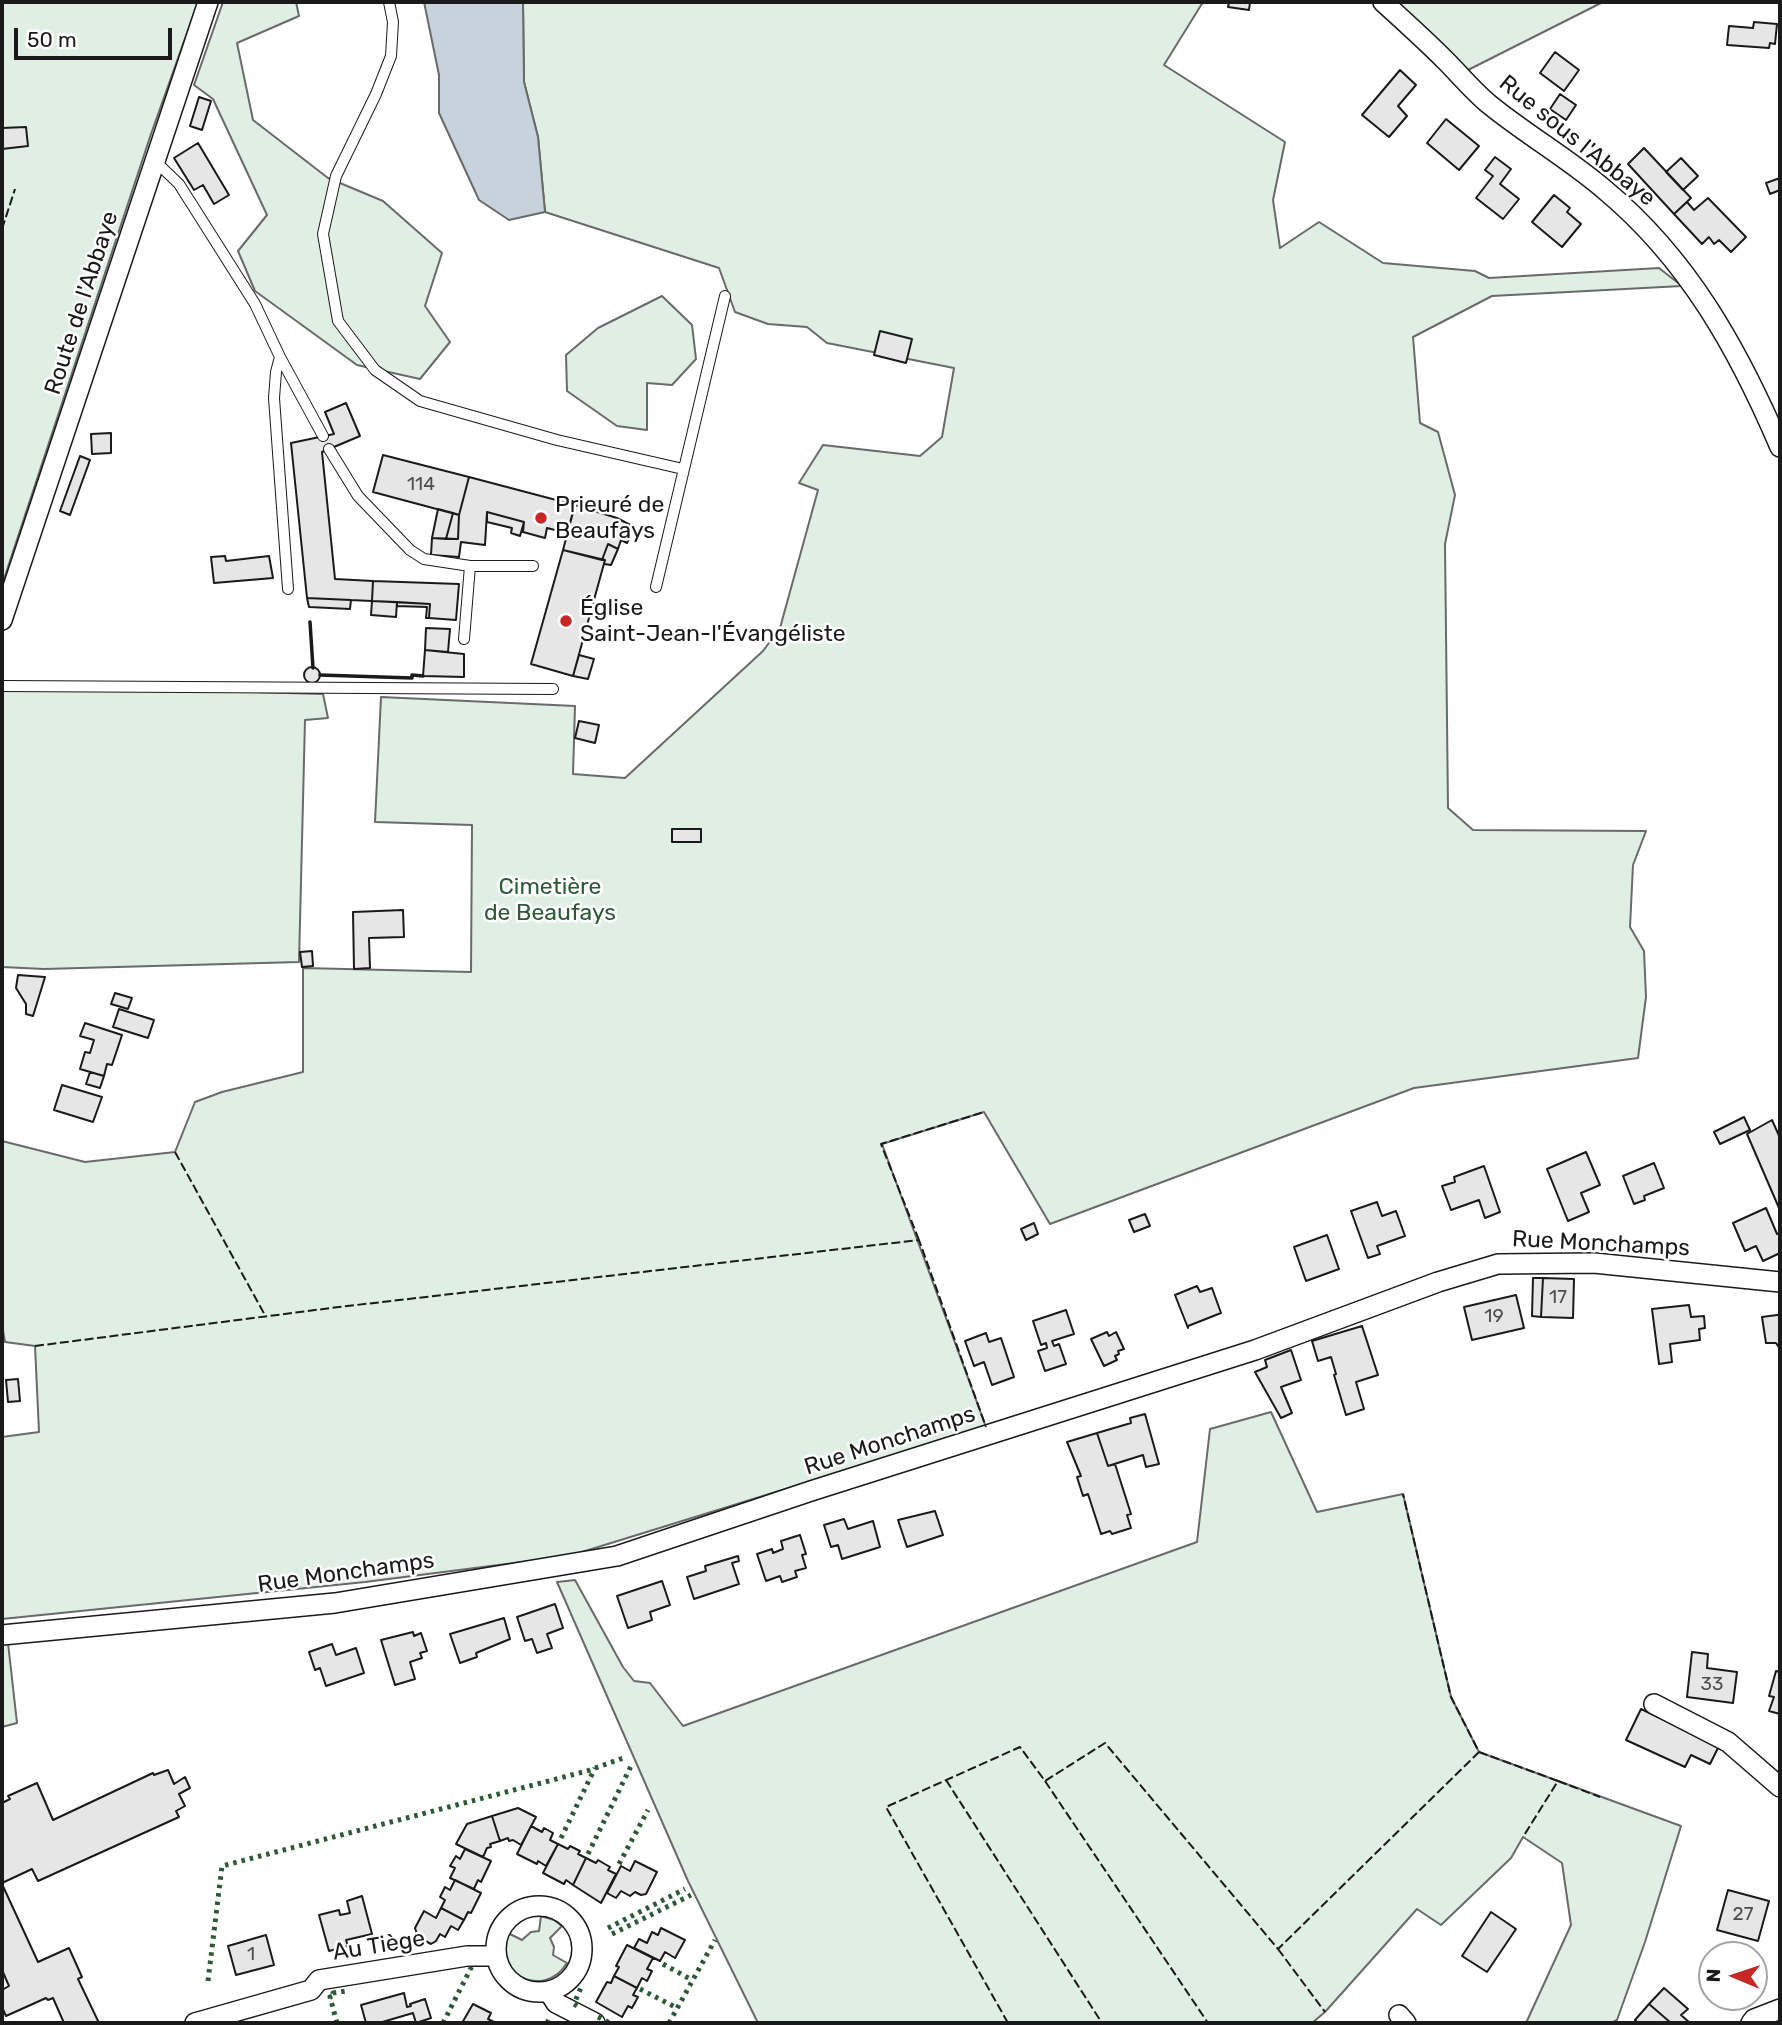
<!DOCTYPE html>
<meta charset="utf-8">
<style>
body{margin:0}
#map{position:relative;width:1782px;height:2025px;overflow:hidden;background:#fff;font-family:Rubik,sans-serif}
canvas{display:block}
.frame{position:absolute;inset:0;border:4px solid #1a1a1a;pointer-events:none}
.north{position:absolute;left:1698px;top:1941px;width:70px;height:70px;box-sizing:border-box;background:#fff;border:2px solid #a3a3a3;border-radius:50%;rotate:272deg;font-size:19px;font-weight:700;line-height:28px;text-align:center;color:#1a1a1a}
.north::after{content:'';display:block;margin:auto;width:24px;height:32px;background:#c62828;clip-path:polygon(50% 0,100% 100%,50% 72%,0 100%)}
.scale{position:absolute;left:14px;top:28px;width:158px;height:32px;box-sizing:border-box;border:4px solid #1a1a1a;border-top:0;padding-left:9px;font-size:21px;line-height:24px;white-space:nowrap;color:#1a1a1a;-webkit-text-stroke:5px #fff;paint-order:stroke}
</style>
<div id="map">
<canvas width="1782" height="2025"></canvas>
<div class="frame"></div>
<div class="north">N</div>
<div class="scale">50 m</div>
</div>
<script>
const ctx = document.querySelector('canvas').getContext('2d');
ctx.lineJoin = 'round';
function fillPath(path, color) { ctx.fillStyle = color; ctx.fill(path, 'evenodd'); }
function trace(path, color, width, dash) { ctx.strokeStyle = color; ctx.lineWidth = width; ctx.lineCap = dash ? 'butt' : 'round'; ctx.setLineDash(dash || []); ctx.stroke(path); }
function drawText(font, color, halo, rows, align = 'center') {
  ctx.font = font + ' Rubik,sans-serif'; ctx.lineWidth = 5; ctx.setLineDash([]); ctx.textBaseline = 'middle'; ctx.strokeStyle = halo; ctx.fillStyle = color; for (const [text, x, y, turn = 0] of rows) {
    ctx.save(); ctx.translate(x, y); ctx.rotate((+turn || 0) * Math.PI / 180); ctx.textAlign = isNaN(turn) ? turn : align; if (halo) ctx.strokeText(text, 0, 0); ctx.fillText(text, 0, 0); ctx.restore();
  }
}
const green = new Path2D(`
 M2,2H198L151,134L2,585Z
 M223,2H296L299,16L237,43L253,120L328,178L383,201L442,253L425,306L450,342L420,379L357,365L255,291L238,251L267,215L213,99L194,85Z
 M523,2H1203L1164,65L1285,142L1273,200L1280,248L1319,222L1383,263L1475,271L1489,278L1659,268L1682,286L1492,296L1413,337L1420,423L1438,432L1455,495L1445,544L1448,808L1473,830L1646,831L1633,865L1630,927L1644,951L1646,997L1638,1058L1414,1088L1050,1224L984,1112L882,1144L986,1427L569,1556L365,1582L2,1619V1437L39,1432L35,1346L5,1342L2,1325V1141L85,1162L175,1152L195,1102L222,1092L303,1072V968L471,972L472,825L375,822L381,697L575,706L573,774L625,778L763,651L780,628L818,490L799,483L823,445L920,456L942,437L954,368L827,343L807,327L768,324L735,312L719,268L545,212L538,137L524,82Z
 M1390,2H1603L1464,72Z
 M662,296L692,325L696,359L672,385L647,383V430L617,426L567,391L566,355L598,328Z
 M2,685L323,694L328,718L305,720L299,962L44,969L2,967Z
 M1271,1412L1317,1512L1403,1494L1451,1697L1479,1752L1681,1826L1645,1942L1617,2020L1611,2023H1526L1571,1925L1562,1863L1523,1837L1511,1858L1441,1925L1417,1909L1325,2012L1312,2023H758L688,1881L557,1582L575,1580L623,1667L634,1681L650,1683L683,1726L1197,1542L1210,1429Z
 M8,1643L17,1723L2,1727V1644Z
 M541,1916L554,1920L562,1926L550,1938L554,1947L553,1955L567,1963C543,2002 488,1971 508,1933L522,1940L531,1932L539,1931Z`);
fillPath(green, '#e0efe3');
trace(green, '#6a6a6a', 2);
const water = new Path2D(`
 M424,2H523L524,82L538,137L545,212L509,220L479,200L439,113V75Z`);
fillPath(water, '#c6d2dc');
trace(water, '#6a6a6a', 2);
const building = new Path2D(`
 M1229,2H1250L1249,10L1228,7Z
 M1754,22L1777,24L1775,44L1770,43L1769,48L1727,45L1729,26L1753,28Z
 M1555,52L1579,70L1564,91L1540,73Z
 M1400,70L1416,85L1398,106L1407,116L1389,137L1362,115Z
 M1560,94L1576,105L1566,120L1550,109Z
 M199,97L211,101L202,130L190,126Z
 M1446,119L1479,146L1459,170L1427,143Z
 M26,127L28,146L2,149V128Z
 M198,143L229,195L214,204L203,185L194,190L174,158Z
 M1644,148L1691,198L1674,214L1628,164Z
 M1495,157L1511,169L1500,184L1519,199L1503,219L1476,198L1493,176L1485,170Z
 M1681,158L1698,176L1683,190L1666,172Z
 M1780,178V190L1770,194L1766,183Z
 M1554,195L1570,208L1567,212L1581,224L1562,247L1532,222Z
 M1708,198L1746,237L1731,252L1719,240L1714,244L1709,237L1702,244L1674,214L1687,202L1694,210Z
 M880,331L912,339L906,363L874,355Z
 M346,403L360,436L322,452L335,579L373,581L372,601L307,598L291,443L334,434L325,412Z
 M111,433V453L92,454L91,434Z
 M383,455L469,477L459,515L373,492Z
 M80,456L90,460L70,515L60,511Z
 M469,477L575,505L567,533L547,528L545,538L523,532L524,522L487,512L485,545L461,542L459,557L431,555L432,538L458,539L459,515Z
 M575,505L617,518L634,527L627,543L621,540L618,549L608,544L602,560L563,550Z
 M438,509L453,513L446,539L432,538Z
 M487,512L524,522L520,536L511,533L512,528L487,522Z
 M453,513L459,515L458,539H446Z
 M608,544L618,549L611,565L604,564L605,560H602Z
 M563,550L605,560L573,676L531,664Z
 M225,556L226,561L269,556L273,578L214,583L211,557Z
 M373,581L459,584L456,620L429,618L430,604L372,601Z
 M307,598L351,600L350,609L309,607Z
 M372,601L397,602L396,617L371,615Z
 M397,602L430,604L429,618H426L427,607L397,606Z
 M426,628L450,629L448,652L425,650Z
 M425,650L464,654V677L423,676Z
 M579,655L594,659L588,679L573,676Z
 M304 675a8 8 0 1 1 16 0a8 8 0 1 1-16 0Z
 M579,721L599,725L595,743L575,738Z
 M672,829H701V842H672Z
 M403,910L404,937L369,938L370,968L354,969L353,912Z
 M312,951L313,966L302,967L300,952Z
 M18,975L45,977L33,1016L26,1014V1004L16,988Z
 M115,993L132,998L128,1009L111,1004Z
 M119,1009L154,1020L148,1038L113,1027Z
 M85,1023L122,1035L112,1065L107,1064L104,1076L80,1069L85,1052L90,1053L94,1040L80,1036Z
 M90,1072L104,1076L100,1088L86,1084Z
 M62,1085L102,1097L93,1122L54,1110Z
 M1744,1117L1750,1130L1720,1144L1714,1132Z
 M1772,1120L1780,1138L1779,1208L1747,1134Z
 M1586,1152L1600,1185L1581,1193L1589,1212L1568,1221L1547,1169Z
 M1654,1163L1664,1188L1644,1196L1645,1200L1634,1204L1623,1176Z
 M1484,1166L1500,1212L1485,1218L1479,1200L1451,1210L1442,1186L1455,1182L1454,1177Z
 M1377,1202L1382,1216L1396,1211L1405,1236L1377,1246L1380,1254L1368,1258L1351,1211Z
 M1766,1208L1777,1234L1780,1233V1253L1763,1261L1756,1246L1745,1251L1733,1223Z
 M1145,1214L1150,1226L1134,1232L1129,1220Z
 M1034,1223L1038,1234L1026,1240L1021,1229Z
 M1327,1235L1339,1269L1306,1281L1294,1247Z
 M1533,1278H1543L1541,1317L1532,1316Z
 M1543,1278L1574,1279L1573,1318L1541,1317Z
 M1197,1286L1200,1292L1212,1288L1221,1313L1188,1326V1328L1175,1295Z
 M1516,1295L1524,1328L1472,1340L1464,1307Z
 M1689,1305L1691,1317L1704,1316L1705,1328L1699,1329L1700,1340L1670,1344L1672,1362L1659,1364L1652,1309Z
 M1066,1310L1074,1334L1052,1341L1054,1346L1059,1344L1066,1364L1045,1371L1038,1351L1047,1348L1046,1343L1041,1345L1033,1321Z
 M1777,1315H1780V1349L1776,1343H1766L1762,1317Z
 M1362,1326L1378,1375L1356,1382L1364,1409L1346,1415L1334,1375L1336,1374L1331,1357L1318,1361L1312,1341Z
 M1107,1332L1109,1336L1116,1332L1124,1349L1118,1351L1119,1354L1115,1356L1117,1360L1104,1366L1091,1339Z
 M986,1333L989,1342L1001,1338L1014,1377L992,1385L984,1362L974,1366L965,1341Z
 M1291,1350L1301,1380L1281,1387L1292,1413L1281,1418L1255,1372L1267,1367L1265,1360Z
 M18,1379L20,1401L8,1402L6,1380Z
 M1145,1414L1159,1464L1146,1467L1143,1455L1108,1466L1097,1433L1131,1423L1130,1418Z
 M1097,1433L1108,1466L1115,1464L1131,1514L1127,1515L1131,1528L1112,1534L1110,1531L1101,1534L1088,1494L1083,1496L1077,1477L1081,1476L1067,1442Z
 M935,1511L943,1535L907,1547L898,1520Z
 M844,1519L848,1529L873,1521L880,1547L842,1559L838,1545L831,1547L824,1525Z
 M800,1535L806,1554L802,1555L806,1568L795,1571L797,1577L782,1582L780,1576L766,1581L757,1554L772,1549L773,1553L783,1549L781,1541Z
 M738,1556L739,1561L732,1563L739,1584L694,1599L687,1577L706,1571L705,1566Z
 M662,1581L670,1605L650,1612L652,1620L628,1628L617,1596Z
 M555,1604L563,1628L547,1634L552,1648L537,1653L532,1639L525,1641L517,1617Z
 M504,1618L510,1639L476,1653L477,1657L460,1663L450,1634Z
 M413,1632L414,1636L421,1633L427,1651L420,1653L422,1658L410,1662L415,1679L395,1685L381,1640Z
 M332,1644L336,1655L356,1648L364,1673L326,1686L320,1668L315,1670L309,1652Z
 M1692,1652L1708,1654L1707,1668L1737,1672L1733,1703L1687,1697Z
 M1776,1671L1780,1672V1714L1769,1711L1774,1697L1769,1696Z
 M1641,1709L1719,1746L1710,1764L1691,1755L1685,1767L1626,1740Z
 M168,1770L174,1784L185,1777L190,1788L179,1794L185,1806L176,1811L179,1817L38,1881L32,1869L2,1883V1803L10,1799L8,1796L37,1783L53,1820L153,1773L154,1775Z
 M518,1808L536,1817L521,1845L513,1840L509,1841L508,1838L500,1841L492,1816Z
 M492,1816L500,1841L490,1844L491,1847L487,1848L483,1857L456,1844L467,1824Z
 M531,1826L542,1832L544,1828L553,1833L550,1840L558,1844L546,1866L538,1861L537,1864L517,1854Z
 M558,1844L568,1849L570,1846L580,1851L578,1854L586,1858L573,1885L566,1880L564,1884L543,1873Z
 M465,1849L491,1861L481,1882L478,1880L474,1889L450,1878L455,1868L450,1866L456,1856L460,1859Z
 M586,1858L596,1863L598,1860L610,1867L608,1870L616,1874L601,1903L573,1885Z
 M635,1861L657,1872L646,1894L641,1895L635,1892L630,1896L621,1891L616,1898L607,1893L621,1866L630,1871Z
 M455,1880L481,1893L471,1913L468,1912L464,1920L441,1908L445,1900L440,1897L445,1887L450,1890Z
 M2,1884L38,1962L69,1948L82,1977L78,1979L99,2023H64L53,1998L48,2000L46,1998L6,2016L2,2007V1990L9,1986L2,1970Z
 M1728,1890L1769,1901L1758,1941L1717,1930Z
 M362,1896L372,1934L346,1940L348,1946L329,1951L319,1915L339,1910L340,1915L350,1913L347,1901Z
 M441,1908L464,1920L458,1930L451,1926L445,1937L440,1934L436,1941L431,1944L418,1937L415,1928L424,1911L436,1918Z
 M1491,1912L1516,1929L1487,1972L1462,1956Z
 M661,1928L685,1940L675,1958L665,1952L660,1961L634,1948L639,1939L647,1943L652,1932L658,1935Z
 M266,1935L274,1965L236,1975L228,1946Z
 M627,1945L653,1958L647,1969L652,1971L647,1981L642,1978L637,1988L614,1976L619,1967L616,1966Z
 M614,1976L637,1988L633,1995L638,1997L632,2008L628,2006L622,2017L596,2002L607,1982L611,1983Z
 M1664,1988L1688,2009L1681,2015L1690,2023H1671L1649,2004Z
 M404,1993L407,2007L411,2006L410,2004L425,1999L431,2018L416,2023L413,2013L379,2023H366L361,2005Z
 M473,2004L491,2013L488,2019L496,2023H462Z
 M1649,2004L1671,2023H1638L1635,2020Z`);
fillPath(building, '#e6e6e6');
trace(building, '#1a1a1a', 2);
const lane = new Path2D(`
 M389,2L393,22L391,56L376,94L336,176L323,234L338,321L375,370L420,401L557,440L683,469
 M155,161L179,184L255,304L280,357L323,436
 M280,357L276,372L274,398L288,589
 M329,449L358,496L410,550L424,559L470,566H533
 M656,587L725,296
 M464,639L470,566
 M2,686L553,689`);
const street = new Path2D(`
 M1383,2C1404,21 1425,40 1445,60C1460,75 1474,92 1490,105C1527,135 1569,159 1605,190C1688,259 1738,349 1780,447
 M2,620L208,2
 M2,1635L335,1603L617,1556L811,1491L1255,1350L1438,1282L1498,1264L1594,1263L1780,1282
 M1654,1704L1728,1742L1780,1787
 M496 1949a43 43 0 1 1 86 0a43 43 0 1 1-86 0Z
 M549,1992L556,2003L595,2023
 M1399,2015L1406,2023
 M195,2023L311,1990L319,1980L467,1956H496
 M1751,2023L1754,2019L1780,2009`);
trace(lane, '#1a1a1a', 12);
trace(street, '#1a1a1a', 22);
trace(lane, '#fff', 10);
trace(street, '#fff', 19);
trace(new Path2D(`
 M561,1838L595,1768
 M588,1854L631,1766
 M619,1864L648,1810
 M608,1928L685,1889
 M612,1934L691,1895
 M663,1964L692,1980
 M208,1981L222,1866L587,1771L626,1757
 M640,1989L677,2008
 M577,2006L574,2004L582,1985
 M598,2017L610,2023
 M337,2023L330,1997L334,1996L333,1993L346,1991
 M443,2023L472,1966
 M547,2023L550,2017
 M669,2023L715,1940`), '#2b5a34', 5, [3.5, 5]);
trace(new Path2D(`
 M2,229L15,189
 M175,1152L266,1317
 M919,1240L881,1144L984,1112
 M35,1346L339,1307L919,1240L986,1427
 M1479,1752L1558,1781L1523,1837
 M946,1780L1102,2023
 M1045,1781L1208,2023
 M1558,1781L1600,1797
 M1278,1949L1325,2012
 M1008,2023L886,1807L1020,1747L1045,1781L1105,1743L1278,1949L1479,1752L1451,1697L1403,1494`), '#1a1a1a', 2, [9, 3.5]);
trace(new Path2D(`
 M310,622L313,668
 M320,675L412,678V675L423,676`), '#1a1a1a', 3.5);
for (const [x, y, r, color] of [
 [541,518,7,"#c62828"],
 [566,621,7,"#c62828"]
]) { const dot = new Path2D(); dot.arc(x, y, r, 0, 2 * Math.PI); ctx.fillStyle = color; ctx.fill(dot); trace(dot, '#fff', 2.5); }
drawText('19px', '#4d4d4d', null, [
 ["114",421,485],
 ["17",1558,1298],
 ["19",1494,1317],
 ["33",1712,1685],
 ["27",1743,1915],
 ["1",251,1955]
]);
drawText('23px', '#1a1a1a', '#fff', [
 ["Rue sous l'Abbaye",1577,141,39],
 ["Route de l'Abbaye",82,303,-72],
 ["Rue Monchamps",1601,1244,3],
 ["Rue Monchamps",890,1441,-18],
 ["Rue Monchamps",346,1573,-8],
 ["Au Tiège",379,1946,-9]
]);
drawText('23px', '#1a1a1a', '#fff', [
 ["Prieuré de",555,505],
 ["Beaufays",555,531],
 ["Église",580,608],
 ["Saint-Jean-l'Évangéliste",580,634]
], 'left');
drawText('23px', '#2b5a34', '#fff', [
 ["Cimetière",550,887],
 ["de Beaufays",550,913]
]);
</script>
